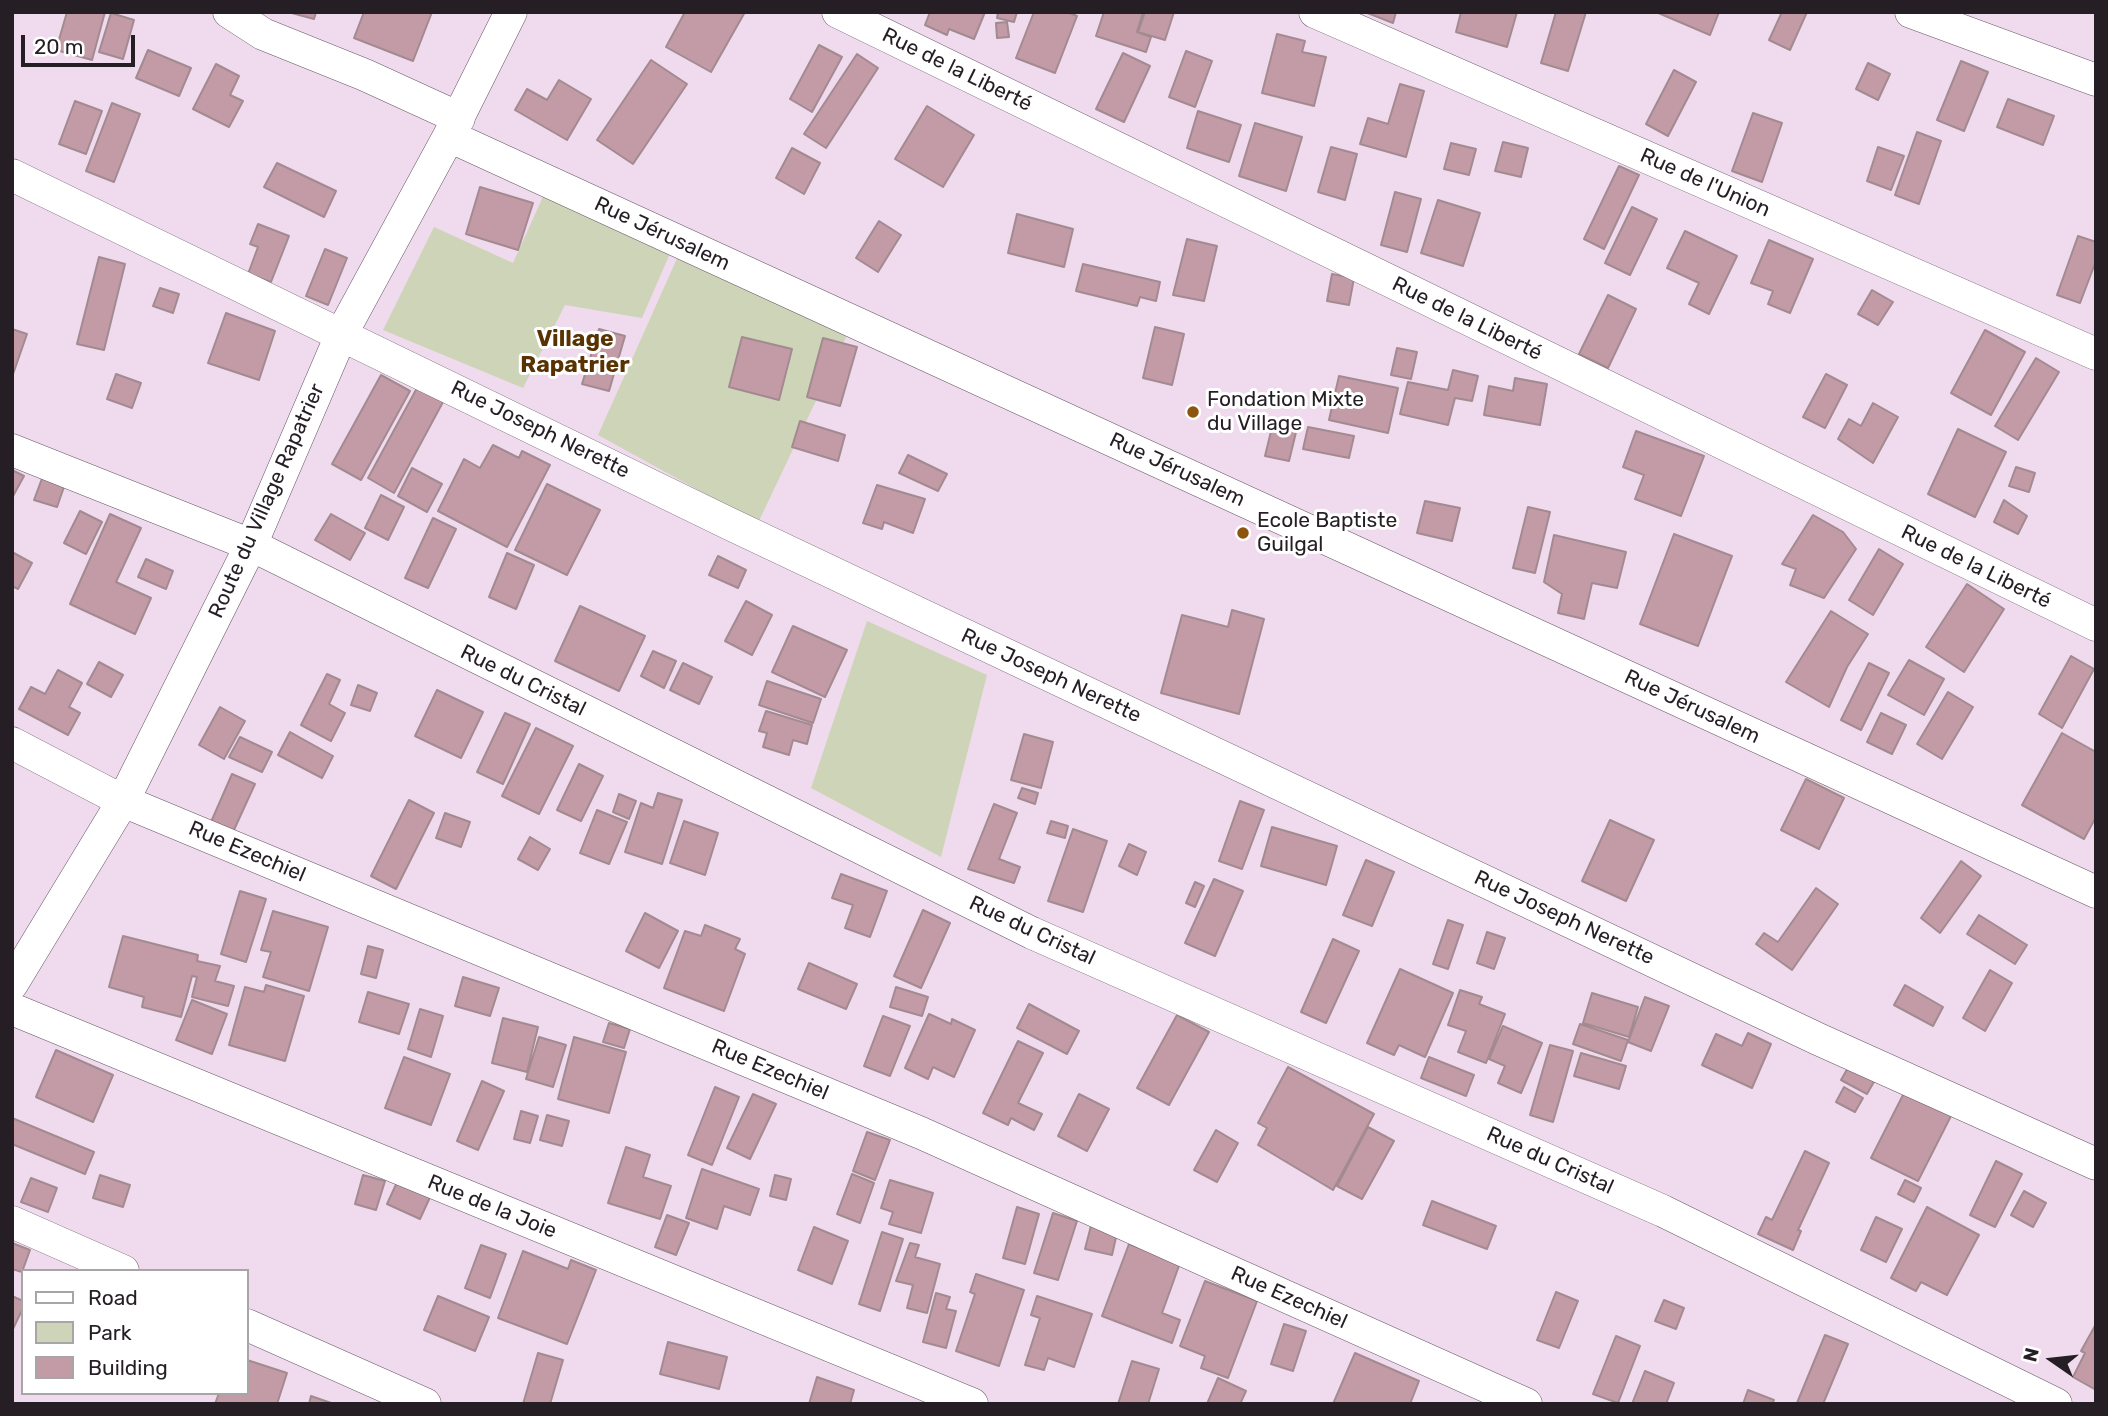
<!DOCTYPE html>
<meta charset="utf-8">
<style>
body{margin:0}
#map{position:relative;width:2108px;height:1416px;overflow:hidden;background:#efdbed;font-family:Rubik,sans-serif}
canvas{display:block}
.frame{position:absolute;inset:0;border:14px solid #251e24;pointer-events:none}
.legend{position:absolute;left:21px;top:1269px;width:228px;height:126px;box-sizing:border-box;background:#fff;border:2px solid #a8a5a7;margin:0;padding:9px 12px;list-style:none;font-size:21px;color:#251e24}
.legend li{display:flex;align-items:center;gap:14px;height:35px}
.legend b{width:35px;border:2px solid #a8a5a7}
.north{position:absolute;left:2017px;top:1325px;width:70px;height:70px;-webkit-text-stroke:5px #fff;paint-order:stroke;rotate:284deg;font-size:19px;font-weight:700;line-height:28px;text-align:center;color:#251e24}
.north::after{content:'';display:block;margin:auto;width:24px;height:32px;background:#251e24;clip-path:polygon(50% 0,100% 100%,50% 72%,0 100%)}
.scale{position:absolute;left:21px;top:35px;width:114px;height:32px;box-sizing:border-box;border:4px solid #251e24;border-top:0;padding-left:9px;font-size:21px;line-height:24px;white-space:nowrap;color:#251e24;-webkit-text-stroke:5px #fff;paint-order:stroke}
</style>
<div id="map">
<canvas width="2108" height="1416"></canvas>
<div class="frame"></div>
<ul class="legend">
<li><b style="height:9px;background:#fff"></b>Road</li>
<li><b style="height:19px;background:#ced4b8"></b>Park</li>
<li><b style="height:19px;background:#c29ba7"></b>Building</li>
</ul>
<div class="north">N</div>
<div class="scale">20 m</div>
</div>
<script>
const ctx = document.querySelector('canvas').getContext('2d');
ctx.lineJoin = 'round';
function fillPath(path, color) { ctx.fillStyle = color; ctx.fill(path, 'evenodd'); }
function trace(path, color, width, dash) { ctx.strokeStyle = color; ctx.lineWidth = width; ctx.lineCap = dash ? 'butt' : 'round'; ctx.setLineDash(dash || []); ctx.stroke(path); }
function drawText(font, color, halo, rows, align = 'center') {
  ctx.font = font + ' Rubik,sans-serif'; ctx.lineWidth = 6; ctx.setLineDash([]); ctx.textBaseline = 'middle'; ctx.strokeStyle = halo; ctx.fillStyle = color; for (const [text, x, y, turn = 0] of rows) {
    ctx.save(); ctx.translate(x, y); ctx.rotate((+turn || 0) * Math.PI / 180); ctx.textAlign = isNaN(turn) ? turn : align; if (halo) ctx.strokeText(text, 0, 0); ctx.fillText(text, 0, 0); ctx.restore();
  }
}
fillPath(new Path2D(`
 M546,190L671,251L642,318L565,305L523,388L383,330L434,227L513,263Z
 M679,254L849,331L758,523L598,435Z
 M867,621L987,675L941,857L811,788Z`), '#ced4b8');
const building = new Path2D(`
 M67,12H105L92,60L56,50Z
 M288,12H316L314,19Z
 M364,12H432L413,61L354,38Z
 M685,12H745L711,72L666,47Z
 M930,12H985L974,39L949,29L947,35L925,25Z
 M998,12H1017L1014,22L997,18Z
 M1034,12H1067L1077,16L1055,73L1016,58Z
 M1104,12H1143L1137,32L1151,37L1146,52L1096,36Z
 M1145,12H1174L1165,40L1138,32Z
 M1365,12H1396L1393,23Z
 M1461,12H1517L1507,47L1456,32Z
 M1556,12H1586L1568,71L1541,63Z
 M1656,12H1719L1710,35Z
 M1782,12H1807L1790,50L1769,40Z
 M111,13L134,20L123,59L99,52Z
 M1007,22L1009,37L997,38L996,23Z
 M1277,34L1305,41L1302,52L1326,57L1314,106L1262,93Z
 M819,45L842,57L812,112L790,99Z
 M148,50L191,68L179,96L136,78Z
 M1186,51L1212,61L1195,107L1169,97Z
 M1123,53L1150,66L1124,122L1096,109Z
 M857,54L878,68L826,148L804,134Z
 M651,60L687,84L633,164L597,140Z
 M1961,61L1988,72L1964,131L1937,120Z
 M1868,63L1890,74L1878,100L1856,89Z
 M216,64L239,76L230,95L243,101L229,127L193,109Z
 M1674,70L1696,82L1668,136L1646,124Z
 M559,80L591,99L567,140L515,110L527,89L547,100Z
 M1400,84L1424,91L1406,157L1360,144L1368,118L1388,124Z
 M2008,99L2054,116L2043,145L1997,127Z
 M75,101L102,111L86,154L59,144Z
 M112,103L140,114L114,182L86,171Z
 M927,106L974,135L943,187L895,159Z
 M1198,111L1241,125L1229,162L1187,148Z
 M1753,113L1782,123L1762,182L1732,171Z
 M1255,123L1302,137L1286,191L1239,176Z
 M1917,132L1941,141L1919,204L1895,195Z
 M1503,142L1528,148L1521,177L1495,171Z
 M1451,143L1476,149L1469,175L1444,169Z
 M1331,147L1357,154L1345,200L1318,192Z
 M1878,147L1904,156L1891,190L1867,181Z
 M792,148L820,163L804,194L776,178Z
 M277,163L336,191L324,217L264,187Z
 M1619,166L1639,175L1604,249L1584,239Z
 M480,187L533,203L518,250L466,234Z
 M1395,192L1421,199L1407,252L1381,245Z
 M1438,200L1480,213L1463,266L1421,253Z
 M1632,207L1657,219L1630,275L1605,263Z
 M1017,214L1073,229L1064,267L1008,253Z
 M879,221L901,235L878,272L856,258Z
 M258,224L289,236L271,282L248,274L258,247L250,244Z
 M1685,231L1737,256L1709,314L1689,304L1699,283L1667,268Z
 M2078,236L2096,242V261L2080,303L2057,295Z
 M1187,239L1217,246L1204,301L1173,295Z
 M1769,240L1813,259L1790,313L1768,304L1773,291L1751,283Z
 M325,249L347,258L328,305L306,296Z
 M99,257L125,264L104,350L77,344Z
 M1083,264L1160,282L1156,301L1140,297L1137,306L1076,291Z
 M1332,274L1354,278L1349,305L1327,301Z
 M160,288L179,294L173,313L153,306Z
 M1872,290L1893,302L1878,325L1858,314Z
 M1608,295L1636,309L1608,368L1579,354Z
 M226,313L275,331L259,380L208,363Z
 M1155,327L1184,334L1172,385L1143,378Z
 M12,329L27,334L12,377Z
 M599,329L625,336L609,391L582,384Z
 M1985,330L2025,352L1991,415L1951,393Z
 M742,337L792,349L779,400L729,387Z
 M823,338L857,347L840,406L807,397Z
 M1397,348L1417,352L1411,379L1391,375Z
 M2036,358L2059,372L2018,440L1995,426Z
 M1453,370L1478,376L1472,401L1455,398L1448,425L1400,414L1408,382L1448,390Z
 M116,374L141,383L132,408L107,399Z
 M1826,374L1847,385L1825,428L1803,417Z
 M381,375L410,391L361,480L332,464Z
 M1339,376L1398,388L1388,433L1329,420Z
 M1515,378L1547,384L1540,425L1484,415L1489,386L1513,391Z
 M417,388L443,402L394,493L368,478Z
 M1873,403L1898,417L1873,463L1838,439L1849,419L1861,426Z
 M1274,419L1298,424L1289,461L1265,456Z
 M800,421L845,435L838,461L792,447Z
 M1308,427L1354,436L1349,458L1303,449Z
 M1958,429L2006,452L1975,517L1928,494Z
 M1636,431L1704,456L1681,516L1635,499L1644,475L1623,467Z
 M493,445L519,458L522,451L550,465L507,547L438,511L464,459L480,468Z
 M908,455L947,474L938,491L899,473Z
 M2016,467L2035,473L2029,492L2009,486Z
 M412,468L442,484L427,512L398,496Z
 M12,470L24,476L12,498Z
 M44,473L66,481L57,507L34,500Z
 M547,484L600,510L567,575L515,550Z
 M877,485L925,499L913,533L884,522L882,529L863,523Z
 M381,495L404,507L388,540L365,528Z
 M2004,500L2027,516L2018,534L1994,522Z
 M1425,501L1460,508L1452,541L1417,533Z
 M1528,507L1550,512L1535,573L1513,568Z
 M80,511L102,522L86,554L64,543Z
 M110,514L141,528L116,582L151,598L135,634L70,604Z
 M331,514L365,533L350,560L315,540Z
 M1813,515L1843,532L1856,549L1824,598L1790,585L1796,569L1782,564Z
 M433,518L456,529L428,588L405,578Z
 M1674,534L1732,556L1698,646L1640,624Z
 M1554,535L1626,552L1617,588L1592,583L1584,619L1558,613L1562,594L1544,582Z
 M1879,549L1903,564L1873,615L1849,600Z
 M12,552L32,563L18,589L12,586Z
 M507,553L534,565L516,609L489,597Z
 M718,556L746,570L738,588L709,575Z
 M146,559L173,571L166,589L138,577Z
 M1967,584L2004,609L1964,672L1926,647Z
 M746,601L772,615L752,655L725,641Z
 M580,606L645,636L619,691L555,661Z
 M1232,610L1264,619L1239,714L1161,693L1182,615L1228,627Z
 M1831,611L1868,634L1847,667L1829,707L1786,682Z
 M793,626L847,650L825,697L772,672Z
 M653,651L676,661L664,688L641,676Z
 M2071,656L2094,669L2062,728L2039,714Z
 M1909,660L1944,679L1924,715L1888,695Z
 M99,662L123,675L111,697L87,684Z
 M683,663L712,677L699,704L670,690Z
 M1869,663L1889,673L1861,730L1841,720Z
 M58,670L82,683L69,707L80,713L68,735L19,709L31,687L45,694Z
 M327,674L340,680L329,704L345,713L331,741L301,725Z
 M767,681L821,699L813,723L759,705Z
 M358,685L377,693L370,711L351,705Z
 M437,690L483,712L461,758L415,736Z
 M1948,692L1973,707L1942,759L1917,744Z
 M220,707L245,721L224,759L199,745Z
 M766,711L812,725L807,744L793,740L789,755L763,747L767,733L759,731Z
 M505,713L530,724L503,784L477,772Z
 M1881,713L1906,725L1892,754L1867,742Z
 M536,728L573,746L539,814L502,796Z
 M290,732L333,756L322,778L278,755Z
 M2062,733L2096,752V817L2084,839L2022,805Z
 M1024,734L1053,742L1041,788L1011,780Z
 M240,737L272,752L262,772L229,757Z
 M579,764L603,776L581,821L557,810Z
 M232,774L255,784L233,832L211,822Z
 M1806,779L1844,798L1819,849L1781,830Z
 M1022,788L1038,793L1035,804L1018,798Z
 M658,793L682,800L662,864L625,852L641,803L653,808Z
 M619,794L636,801L629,819L613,812Z
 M409,800L434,813L396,889L371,876Z
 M1240,801L1264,810L1242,869L1219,861Z
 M994,804L1017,813L999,859L1020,867L1014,883L968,869Z
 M597,810L627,822L609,864L580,853Z
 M445,813L470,822L461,847L436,838Z
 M1610,820L1654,840L1626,901L1582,881Z
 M684,821L718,833L705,875L670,863Z
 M1051,821L1068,826L1065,838L1047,833Z
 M1272,827L1337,846L1326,885L1261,866Z
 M1073,829L1107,841L1083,912L1048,901Z
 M530,837L550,849L538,870L518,859Z
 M1129,844L1146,852L1137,875L1119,866Z
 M1366,860L1394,872L1372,926L1343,915Z
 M1961,861L1981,876L1940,933L1921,918Z
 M841,874L887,891L870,937L845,928L853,905L832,898Z
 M1214,879L1243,891L1215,956L1185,943Z
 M1195,882L1204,886L1195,907L1186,903Z
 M1816,888L1838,904L1792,970L1756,944L1764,933L1778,942Z
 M240,891L266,899L246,962L221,954Z
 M923,910L950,923L921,988L894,976Z
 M273,911L328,927L309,991L263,977L271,952L261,950Z
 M645,913L678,931L659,968L626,951Z
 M1979,915L2027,945L2015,964L1967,934Z
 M1448,920L1463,925L1448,969L1433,964Z
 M705,925L740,939L735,949L745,954L724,1011L664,988L685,931L701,936Z
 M1487,932L1505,938L1494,969L1477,963Z
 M123,936L198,955L197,961L220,966L215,981L234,986L228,1006L192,997L197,977L192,976L181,1017L142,1007L144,997L109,987Z
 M1333,939L1359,951L1326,1023L1301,1012Z
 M368,946L383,950L376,978L361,974Z
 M809,963L857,984L846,1009L798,989Z
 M1400,969L1453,993L1425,1057L1399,1045L1394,1055L1367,1043Z
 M1990,970L2012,983L1985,1031L1963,1018Z
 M463,977L499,988L490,1016L455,1006Z
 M266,985L304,996L285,1061L229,1045L245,987L264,992Z
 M1905,985L1943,1007L1933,1026L1894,1005Z
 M896,987L928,997L922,1016L890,1007Z
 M1460,990L1482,997L1479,1004L1505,1014L1486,1063L1458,1052L1466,1031L1448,1025Z
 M368,992L409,1004L399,1034L359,1022Z
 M1592,993L1638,1007L1629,1037L1583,1023Z
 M1645,997L1669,1006L1651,1051L1628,1042Z
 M192,1000L227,1014L212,1054L176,1040Z
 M1029,1004L1079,1031L1067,1054L1017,1028Z
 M420,1009L443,1016L431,1057L408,1049Z
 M929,1014L951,1024L952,1019L975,1030L954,1077L933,1067L928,1079L905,1068Z
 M1177,1015L1209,1032L1169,1105L1137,1088Z
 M883,1016L910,1026L890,1076L864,1066Z
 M503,1018L538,1027L527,1072L492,1063Z
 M609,1023L630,1029L624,1048L603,1042Z
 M1580,1024L1628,1040L1621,1061L1573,1044Z
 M1503,1026L1542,1043L1521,1093L1498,1083L1505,1066L1489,1059Z
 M1748,1033L1771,1044L1752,1088L1702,1065L1716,1034L1742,1046Z
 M539,1037L566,1045L553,1087L526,1079Z
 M574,1037L626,1052L609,1113L558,1099Z
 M1018,1041L1043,1053L1018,1103L1042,1114L1034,1130L1011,1118L1008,1125L983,1113Z
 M1550,1045L1573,1051L1553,1122L1530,1115Z
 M56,1050L113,1075L93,1122L36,1097Z
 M1581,1053L1626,1066L1619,1089L1574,1076Z
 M404,1057L450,1074L431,1125L385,1108Z
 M1429,1057L1474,1075L1466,1096L1421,1078Z
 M1853,1059L1879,1073L1867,1094L1841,1080Z
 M1288,1067L1374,1114L1333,1190L1258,1145L1267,1128L1258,1123Z
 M482,1081L504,1091L478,1150L457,1141Z
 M715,1087L739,1097L712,1165L688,1155Z
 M1844,1087L1863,1098L1855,1112L1836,1102Z
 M1904,1093L1953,1112L1918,1181L1871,1158Z
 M753,1094L776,1104L750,1159L727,1148Z
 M1079,1094L1109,1109L1087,1151L1058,1136Z
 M521,1111L538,1116L530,1143L514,1139Z
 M547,1115L569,1121L562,1146L540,1140Z
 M12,1118L94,1152L85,1174L12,1144Z
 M1368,1127L1394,1141L1362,1199L1337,1186Z
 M1216,1130L1238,1143L1217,1182L1194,1170Z
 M867,1132L890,1140L875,1180L853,1171Z
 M626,1147L650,1155L643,1177L671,1186L660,1219L608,1203Z
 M1805,1151L1829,1163L1798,1230L1801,1231L1793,1250L1758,1234L1766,1217L1772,1220Z
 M1996,1161L2022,1174L1995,1227L1970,1215Z
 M702,1169L759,1189L750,1215L724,1206L717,1229L686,1218Z
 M852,1174L874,1183L860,1223L837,1214Z
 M100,1175L130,1185L123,1207L93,1198Z
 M363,1175L385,1181L376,1210L355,1204Z
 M775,1175L791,1179L786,1200L770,1196Z
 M31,1178L57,1188L48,1212L21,1202Z
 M399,1178L432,1193L420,1219L387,1204Z
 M890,1180L933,1193L921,1233L889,1224L893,1212L881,1208Z
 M1905,1180L1921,1188L1914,1202L1898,1194Z
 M2024,1191L2046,1203L2033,1227L2011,1215Z
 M1432,1201L1496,1226L1487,1249L1423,1225Z
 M1017,1207L1039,1214L1025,1264L1003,1258Z
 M1927,1207L1979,1235L1947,1295L1921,1282L1916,1291L1891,1278Z
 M1053,1213L1077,1221L1058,1280L1034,1273Z
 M667,1215L689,1223L676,1255L655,1247Z
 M1876,1217L1902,1229L1886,1262L1861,1250Z
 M1093,1218L1119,1224L1112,1255L1085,1249Z
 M814,1227L848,1241L832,1284L798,1270Z
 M882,1232L903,1239L880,1311L859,1304Z
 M12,1243L30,1250L22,1272L12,1269Z
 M910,1243L919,1245L915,1257L940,1264L927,1313L907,1308L913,1285L896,1281Z
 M1129,1244L1180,1263L1162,1313L1180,1320L1172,1343L1102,1316Z
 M481,1245L506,1254L490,1298L465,1288Z
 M523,1251L568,1269L571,1260L596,1270L567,1344L498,1318Z
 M976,1274L1024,1290L999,1366L956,1351L975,1294L970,1292Z
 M1205,1281L1257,1301L1228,1378L1201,1368L1205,1356L1180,1346Z
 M1556,1292L1578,1301L1559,1348L1537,1340Z
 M936,1293L950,1297L946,1309L956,1311L946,1348L923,1342Z
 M12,1296L23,1301V1308L12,1331Z
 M438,1296L489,1317L475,1351L424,1330Z
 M1037,1296L1092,1314L1074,1367L1048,1358L1044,1370L1025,1365L1040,1318L1031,1315Z
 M1664,1300L1684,1308L1676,1329L1655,1321Z
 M1284,1324L1306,1331L1293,1371L1271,1364Z
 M2096,1324V1390L2073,1377L2085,1353L2081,1351Z
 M1825,1335L1848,1344L1823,1404H1799L1797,1403Z
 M1616,1336L1640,1346L1618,1403L1593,1394Z
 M668,1342L727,1357L719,1389L660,1374Z
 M538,1353L563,1360L550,1404H523Z
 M1355,1353L1419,1381L1410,1404H1333Z
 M247,1360L287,1373L277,1404H215L219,1393H247Z
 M1132,1361L1159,1369L1148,1404H1118Z
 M1645,1371L1674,1383L1666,1404H1632Z
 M817,1377L854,1390L850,1404H809Z
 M1218,1378L1246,1391L1240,1404H1207Z
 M1748,1390L1774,1400L1772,1404H1743Z
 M311,1396L334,1404H309Z`);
fillPath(building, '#c29ba7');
trace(building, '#a38a91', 2);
const street = new Path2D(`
 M229,12L263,34L365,75L459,118
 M838,12L2096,625
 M1315,12L2096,354
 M1911,12L2096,80
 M449,136L2096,892
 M12,175L732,525L1818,1039L2096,1164
 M12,450L251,545L1032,933L1663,1211L2056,1404
 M12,743L123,801L921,1133L1526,1404
 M12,984L123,801L251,545L342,333L449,136L511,12
 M12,1009L972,1404
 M12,1222L123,1271
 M247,1325L425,1404`);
trace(street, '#675766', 33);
trace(street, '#fff', 32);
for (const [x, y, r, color] of [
 [1193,412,7,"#8d540d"],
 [1243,533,7,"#8d540d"]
]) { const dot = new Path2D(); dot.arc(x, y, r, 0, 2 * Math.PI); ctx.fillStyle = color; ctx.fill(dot); trace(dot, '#fff', 2.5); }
drawText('21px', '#251e24', '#fff', [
 ["Rue de la Liberté",957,70,26],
 ["Rue de l'Union",1705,183,24],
 ["Rue Jérusalem",662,234,25],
 ["Rue de la Liberté",1467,319,26],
 ["Rue Joseph Nerette",540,430,26],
 ["Rue Jérusalem",1177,470,25],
 ["Route du Village Rapatrier",267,501,-66],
 ["Rue de la Liberté",1976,567,26],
 ["Rue Joseph Nerette",1051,676,25],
 ["Rue du Cristal",523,681,26],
 ["Rue Jérusalem",1692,707,25],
 ["Rue Ezechiel",247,852,23],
 ["Rue Joseph Nerette",1564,918,25],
 ["Rue du Cristal",1032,931,25],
 ["Rue Ezechiel",770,1070,23],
 ["Rue du Cristal",1550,1161,24],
 ["Rue de la Joie",492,1207,22],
 ["Rue Ezechiel",1289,1298,24]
]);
drawText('21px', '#251e24', '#fff', [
 ["Fondation Mixte",1207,400],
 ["du Village",1207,424],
 ["Ecole Baptiste",1257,521],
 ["Guilgal",1257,545]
], 'left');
drawText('bold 23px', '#583200', '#fff', [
 ["Village",575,339],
 ["Rapatrier",575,365]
]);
</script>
